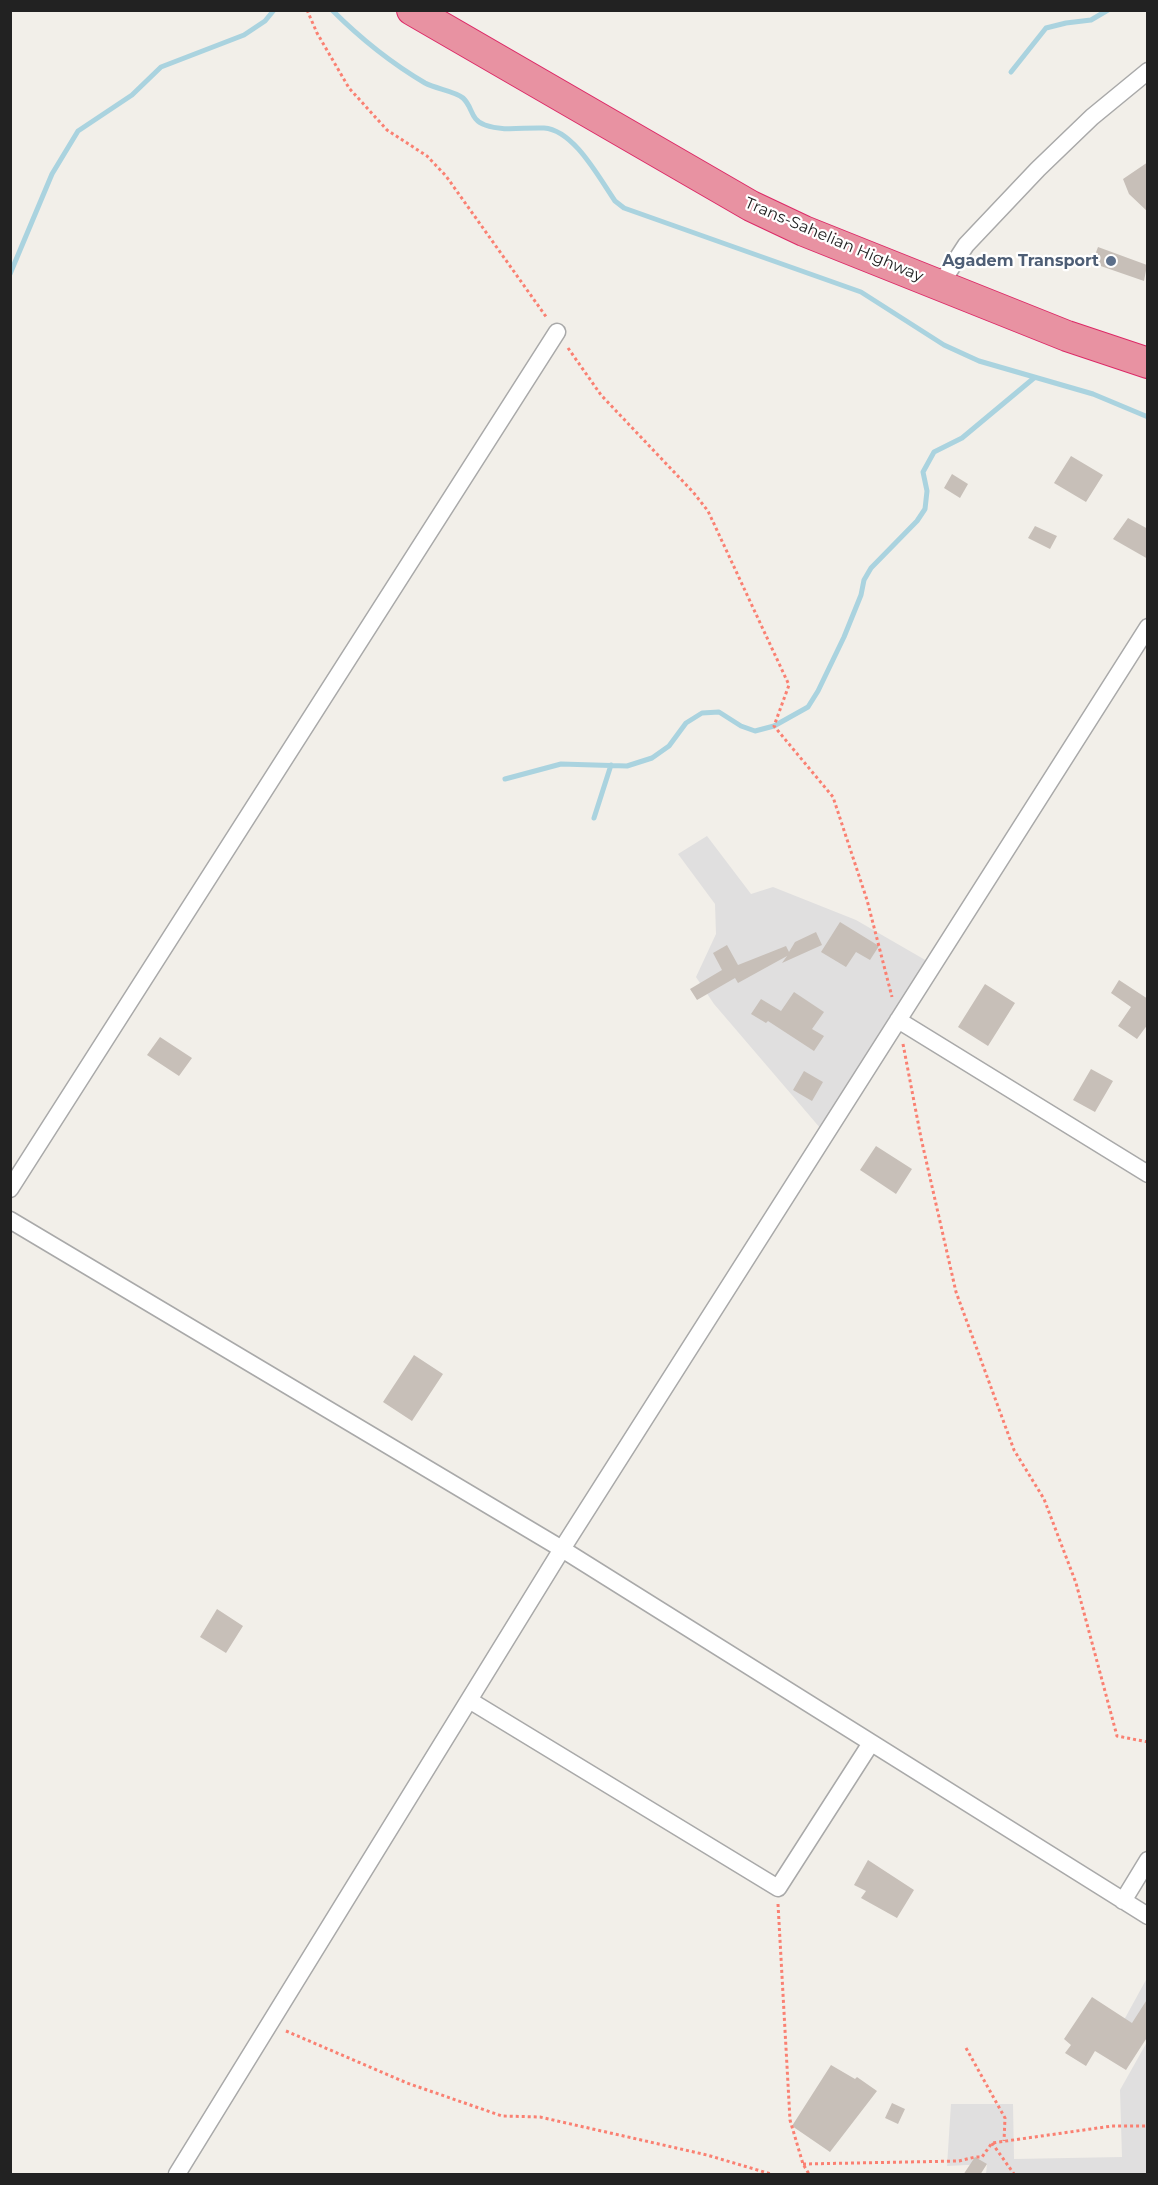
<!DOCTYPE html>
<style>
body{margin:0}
#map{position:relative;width:1158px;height:2185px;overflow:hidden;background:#f2efe9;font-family:Montserrat,sans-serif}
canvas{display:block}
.frame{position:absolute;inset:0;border:12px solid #222;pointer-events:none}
</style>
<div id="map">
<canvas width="1158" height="2185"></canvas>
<div class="frame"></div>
</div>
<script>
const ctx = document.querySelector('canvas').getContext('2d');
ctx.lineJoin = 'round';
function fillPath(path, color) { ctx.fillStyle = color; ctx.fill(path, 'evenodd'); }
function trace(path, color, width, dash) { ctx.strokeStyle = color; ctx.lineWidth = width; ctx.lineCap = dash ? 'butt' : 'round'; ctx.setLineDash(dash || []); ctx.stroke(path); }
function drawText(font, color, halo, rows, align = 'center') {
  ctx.font = font + ' Montserrat,sans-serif'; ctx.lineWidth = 4.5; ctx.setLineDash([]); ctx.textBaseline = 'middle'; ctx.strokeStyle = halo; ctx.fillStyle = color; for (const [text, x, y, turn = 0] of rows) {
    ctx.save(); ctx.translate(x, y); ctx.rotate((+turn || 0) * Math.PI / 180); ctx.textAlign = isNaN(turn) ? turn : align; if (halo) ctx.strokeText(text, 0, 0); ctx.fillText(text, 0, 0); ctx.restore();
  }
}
fillPath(new Path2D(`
 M707,836L751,894L773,887L856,920L927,961L821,1129L714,1004L696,977L716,934L715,904L678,854Z
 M1147,1978V2034L1124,2020Z
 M1147,2042V2174H986L987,2164L947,2166L951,2104H1013L1014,2159L1122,2157L1120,2090Z`), '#e0dfdf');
trace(new Path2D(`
 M332,10C360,38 391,63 425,83C436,89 455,91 463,98C473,107 470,120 485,125C504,132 524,127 544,128C574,130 599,178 615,201L624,208L861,292L944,345L979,361L1093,394L1148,417
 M1011,72L1046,28L1066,23L1091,20L1108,10
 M10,274L52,174L78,131L132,95L161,67L244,35L265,21L274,10
 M505,779L561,764L627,766L652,758L669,746L686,723L702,713L719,712L741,726L755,731L774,726L808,707L818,691L844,637L861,595L864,580L871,568L917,521L925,509L927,491L923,472L934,452L962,438L1034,378
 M594,818L611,765`), '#aad3df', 5);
fillPath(new Path2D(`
 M1148,162V212L1129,194L1123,179Z
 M1098,247L1147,265L1144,281L1092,263Z
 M1071,456L1103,475L1086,502L1054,483Z
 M952,474L968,484L960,498L944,488Z
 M1128,518L1148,529V559L1113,539Z
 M1035,526L1057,536L1050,549L1028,538Z
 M840,922L879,946L870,960L856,952L846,967L821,952Z
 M816,932L822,945L782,963L787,956L738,983L735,978L697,1000L690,989L722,970L713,953L727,945L738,965L786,946L789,952L795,942Z
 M1119,980L1148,999V1024L1137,1039L1118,1026L1131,1007L1111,993Z
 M985,984L1015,1003L988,1046L958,1027Z
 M794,992L824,1012L812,1029L824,1036L814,1051L768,1021L766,1023L751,1014L761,999L781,1011Z
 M160,1037L192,1058L179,1076L147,1055Z
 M1091,1069L1113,1081L1095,1112L1073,1100Z
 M804,1071L823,1082L812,1101L793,1090Z
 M876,1146L912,1169L896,1194L860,1170Z
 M414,1355L443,1374L412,1421L383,1402Z
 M217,1609L243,1626L226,1653L200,1637Z
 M868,1860L914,1890L897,1918L861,1898L866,1891L854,1885Z
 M1092,1997L1132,2023L1148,1998V2036L1126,2070L1095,2051L1086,2066L1065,2053L1071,2045L1064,2039Z
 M831,2065L855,2079L857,2077L877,2091L830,2152L792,2126Z
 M892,2103L905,2109L898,2124L885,2118Z
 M975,2157L987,2164L980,2175H963Z`), '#c7bfb8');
const street = new Path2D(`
 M940,285L966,245L1038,169L1092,117L1148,71
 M898,1020L1148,1174
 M10,1189L557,332
 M10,1220L562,1549L1148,1916
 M469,1700L778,1888L871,1743
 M1123,1901L1148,1860
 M177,2174L562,1549L1148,627`);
const highway = new Path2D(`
 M412,10L751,206L804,231L1067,336L1148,363`);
trace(street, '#a9a9a9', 19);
trace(highway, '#dc2a67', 32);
trace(new Path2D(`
 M307,10L317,33L349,88L387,130L427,156L446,176L547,318
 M568,348L601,395L693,492L708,511L789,685L774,726L833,797L867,900L892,997
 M903,1044L921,1138L956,1292L1014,1450L1044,1499L1076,1583L1117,1736L1148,1742
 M778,1904L790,2120L803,2164L809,2174
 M286,2031L407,2083L502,2116L540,2117L707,2155L771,2174
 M966,2048L1005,2118L1004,2141
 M992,2143L1014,2174
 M803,2164L959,2161L975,2157H982L992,2143L1112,2126H1148`), '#fa8072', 3, [3, 3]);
trace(street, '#fff', 16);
trace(highway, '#e892a2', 30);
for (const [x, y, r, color] of [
 [1111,261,6,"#5c6f8a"]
]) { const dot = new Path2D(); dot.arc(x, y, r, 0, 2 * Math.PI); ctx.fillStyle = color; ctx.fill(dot); trace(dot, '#fff', 2); }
drawText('16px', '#222', '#fff', [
 ["Trans-Sahelian Highway",834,240,23]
]);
drawText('bold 16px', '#4e5e75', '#fff', [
 ["Agadem Transport",1099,261]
], 'right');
</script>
